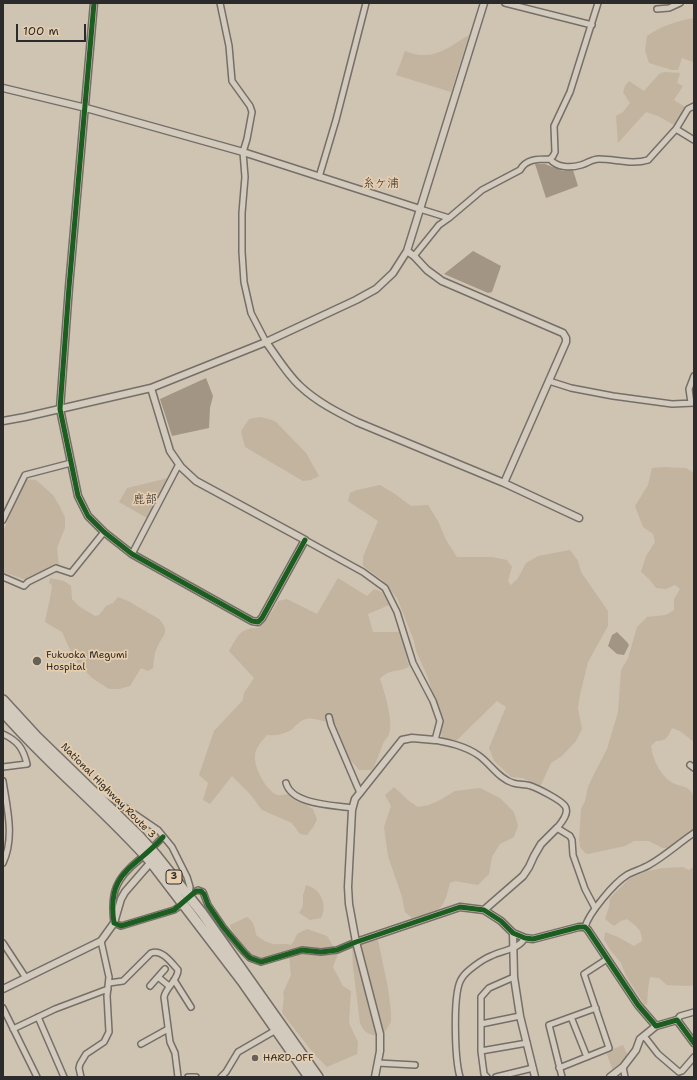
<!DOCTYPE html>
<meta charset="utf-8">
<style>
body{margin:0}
#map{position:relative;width:697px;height:1080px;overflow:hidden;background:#cfc3b2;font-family:"Shantell Sans",sans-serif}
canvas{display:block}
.frame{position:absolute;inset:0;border:4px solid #2b2b2b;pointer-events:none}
.scale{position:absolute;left:16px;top:24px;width:70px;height:18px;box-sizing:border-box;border:2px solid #2b2b2b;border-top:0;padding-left:5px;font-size:12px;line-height:14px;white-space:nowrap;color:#2b2b2b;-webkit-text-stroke:3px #e6ceae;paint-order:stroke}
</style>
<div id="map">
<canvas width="697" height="1080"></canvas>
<div class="frame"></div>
<div class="scale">100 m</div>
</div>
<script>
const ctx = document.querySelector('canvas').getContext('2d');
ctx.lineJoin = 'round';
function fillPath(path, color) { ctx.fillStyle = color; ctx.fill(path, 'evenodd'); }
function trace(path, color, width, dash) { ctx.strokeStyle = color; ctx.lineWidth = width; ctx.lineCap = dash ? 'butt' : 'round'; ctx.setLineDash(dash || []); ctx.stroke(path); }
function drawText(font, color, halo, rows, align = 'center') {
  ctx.font = font + ' "Shantell Sans","Klee One",sans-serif'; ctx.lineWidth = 3.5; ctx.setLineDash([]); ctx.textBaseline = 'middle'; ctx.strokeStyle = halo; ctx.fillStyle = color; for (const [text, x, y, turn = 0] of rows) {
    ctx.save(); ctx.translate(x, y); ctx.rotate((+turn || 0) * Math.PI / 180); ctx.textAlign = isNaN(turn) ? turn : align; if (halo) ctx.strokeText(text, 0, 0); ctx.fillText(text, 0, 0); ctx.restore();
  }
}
fillPath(new Path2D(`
 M694,18L693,62L682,58L678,70H672L649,63L645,50L647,36C661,26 676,21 694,18Z
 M469,35L451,92L396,75L405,51C432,62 446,49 469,35Z
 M664,72L680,73L677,83L683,86L674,100L685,107L674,125L658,116L646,112L618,143L616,116L623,112L630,103L623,92L625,86L629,81L644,91L659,74Z
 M261,417L275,421L306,453L319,476L311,480L303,481L245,447L241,431L249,419Z
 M664,467L686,468L694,473V742L680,731L672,728C668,737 666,741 656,741L651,746C653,760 661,778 675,784C683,787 689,786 693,795C696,801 694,824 694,832L669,848H662L649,841H634L625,846L588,854L585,853L580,847L579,840L581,809L585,801L588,787L593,776L607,749L618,712L621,670L628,658L637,627L647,617L666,615L674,610V599L680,589L675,585L666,589L656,588L649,579L641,572L646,556L655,542L653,534L643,527L635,506L648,485L652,468Z
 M168,478L147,518L119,502L127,488Z
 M25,479L36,480L53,495L60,507L65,517V528L57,548L59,566L38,577L26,580L3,572V532Z
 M380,485L395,494L411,506L428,505L438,521L446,540L457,557H492L507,560L512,567L508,581L511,585L518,578L526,563L538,556L570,550L578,561L581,572L608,611V626L588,662L580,695L578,708L582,729L576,741L562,756L551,763L540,787L523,778L511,777L494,761L489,748L506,707L497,701L456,741L442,738L435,701L428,678L416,651L414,641L397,598L382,580L363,566V557L378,521L348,501L350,493L357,490Z
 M50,578L64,581L71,586L72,599L80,607L95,616L99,615L106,606L113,603L118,597L128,601L159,619C172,633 161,636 157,648C154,654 154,661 153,668L148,671L141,668L130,686L119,689H109L92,678L80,666L70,650L62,632L45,622C47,610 51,598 52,585L49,583Z
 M338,578L367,596L374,589L382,592L389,605L368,614L373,632H400L409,667C396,673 391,668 380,679C384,690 394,723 389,734C388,738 384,740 383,744C379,753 377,762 372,770H359L344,752L336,726L331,722C323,723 315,717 307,719C300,720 296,726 291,730C285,734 275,736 267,735C262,741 255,748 255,756C254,768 266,790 277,795C281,796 285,794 289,794L313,809L317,819L314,826L307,835L300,834L292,823L262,810L250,794L232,776L210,804L203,800L208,783L199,775L214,731L243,700L244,693L254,678L229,651C238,636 239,628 259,628L273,610L278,601L287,599L317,614Z
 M394,787L409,801L418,807L429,805L440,800L455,791L480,788L500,798L514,812L518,826L514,837L500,844L492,857L489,874L478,885L455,881L450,883C443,912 440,911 412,918L405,912L402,897L388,856L384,827L391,806L385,795Z
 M683,867L689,870L694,867V985L688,986L667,985L659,978L650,977L648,989L647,1005L644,1004L626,976L621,963L611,951L604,940L605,932L618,937L634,946L642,941C642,929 636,926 627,919L621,921L614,926L605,919L609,907L610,898L629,879L647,871L663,868Z
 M306,885C321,889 328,905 321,918L310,920L299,913L303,906V895Z
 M247,917C254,922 255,927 256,935C261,939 267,943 274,944C280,945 284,943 291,945L294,941L297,934L307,929L327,936L338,954L333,967L343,986L351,991L349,1023L358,1042L357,1054L327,1067L314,1054L282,1013L284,997L283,993L291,975L289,956L280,954C274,957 269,961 262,960C250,959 238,938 231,929L230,925Z
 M378,940L388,988L391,1012V1022L383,1035C373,1037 364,1034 360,1023L353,967L352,945Z
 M623,1045L628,1056L613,1071L606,1052Z`), '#c3b49f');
fillPath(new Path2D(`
 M545,164L563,171L573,170L578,186L546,198L535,164Z
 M473,251L501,266L492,292L488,293L444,274Z
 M206,378L213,396L210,408L209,428L172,436L160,399Z
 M617,632L627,642L629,645L624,655L617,654L608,646L612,635Z`), '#a29584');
const minor = new Path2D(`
 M220,3L229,46L232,81L250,106L252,112L247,139L243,152L245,177L242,213V252L244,282L251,313L266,342
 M505,3L592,25
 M657,9L669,8L680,3
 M676,129L694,140
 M550,159L553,156L555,152L554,126L570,92L598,3
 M319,177L336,120L366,3
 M420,209L449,218L482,190L520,170C526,159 537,159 550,159C557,168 571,168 581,165C588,163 592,159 599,159C615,159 632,165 648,160L676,129L688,109L694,106
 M414,256L439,225L449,218
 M549,381L571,388L613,396L672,404L694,403
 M691,403L689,389L694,376
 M3,520L25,475L71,463
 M305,540L363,572L385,588L397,612L413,663L433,701L440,721L435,740C450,743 465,746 478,755C490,763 499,779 513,783C519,785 526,784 531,786C539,789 561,800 565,806C570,813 561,823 557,828L570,836L572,840L573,855L585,889L595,908
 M132,554L179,464
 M3,577L24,586L28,582L56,568L71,573L104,532
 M329,717L331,725L360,793
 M3,734C18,741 23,748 27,764L3,767
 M690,765L694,768
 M3,781C7,808 15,837 3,863
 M286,783C292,805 334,805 352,808
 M97,795L101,791L158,830L172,847L187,877L190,887L189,896
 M155,845L163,837
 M140,859C116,878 110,892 114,923L121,926L174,910L180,906
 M196,891L198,890L203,892L208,905L223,927L244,952L250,958L261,962L302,950L321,952L337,950L356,942
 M585,927C589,913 614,883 627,875C634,871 642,869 649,865C665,856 679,843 694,833
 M3,943L26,978
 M158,977L169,986
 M174,980L191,1007
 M109,983L123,981L151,953C162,949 171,962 178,970C178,980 166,987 164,997L170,1042L175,1053L178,1077
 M150,986L165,969
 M3,1008L37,1077
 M38,1017L64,1077
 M571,1017L587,1057
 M677,1020L680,1016L694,1012
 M481,1024L520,1016
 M13,1029L55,1009L108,989
 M644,1036L658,1054L679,1072L682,1071L694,1057
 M141,1044L168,1029
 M481,1051L527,1043
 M378,1063L415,1065
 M623,1067L625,1077
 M559,1068L609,1048L584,974L607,959
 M81,1077L79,1068L80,1064L86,1054L104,1042L109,1032L107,996L109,977L101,941
 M188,1077H196
 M221,1077L226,1072L238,1052L276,1030
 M460,1077C455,1060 452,991 462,978C466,971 483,959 491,956C503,950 518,950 525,938
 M487,1077L484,1074L481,1051V997L489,988L514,977
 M496,1077L533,1068
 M562,1077L549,1025L596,1008`);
const tertiary = new Path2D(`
 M94,3L69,287L60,409L78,496L88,516L104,532L132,554L252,621L258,622L262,618L305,540L196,481L181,467L170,451L151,388
 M3,88L86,108L243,152L420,209
 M407,251L414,256L427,270L442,281L563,333L566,338V342L504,483
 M266,342C277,357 287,374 300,386C317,402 337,412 357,422L504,483L579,518
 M3,421L25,417L151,388L266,342L356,300L376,289L393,273L407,251L484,3
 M484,910L523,876L529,867L534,856L541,844L557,828
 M513,933L514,977L520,1016L535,1077
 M356,942L460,907L484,910L501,921L513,933L525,938L533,939L579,927H585L588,930L638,1005L656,1026L677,1020L694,1043
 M3,989L101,941L114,923L121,899L125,892L151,862
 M375,1077L380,1051V1034L356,942L349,904L348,887L352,810L355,799L402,740L412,738L435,740
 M610,1077L623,1067L636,1050L640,1039L656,1026`);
const trunk = new Path2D(`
 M3,700L37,737L139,836L156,855L202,913L318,1077
 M3,712C49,765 104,809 151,862L242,981L309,1077`);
trace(minor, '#756f68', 8);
trace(tertiary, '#756f68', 9);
trace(trunk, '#756f68', 12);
trace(minor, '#d3cabe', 5);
trace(tertiary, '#d3cabe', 6);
trace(trunk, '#d3cabe', 9);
trace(new Path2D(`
 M94,3L69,287L60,409L78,496L88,516L104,532L132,554L252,621L258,622L262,618L305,540
 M163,837C135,869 106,871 114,923L121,926L174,910L196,891H201L204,894L208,905L223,927L244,952L250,958L261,962L302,950L321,952L337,950L356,942L460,907L484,910L501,921L513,933L525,938L533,939L579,927H585L588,930L638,1005L656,1026L677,1020L694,1043`), '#1b5e20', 5);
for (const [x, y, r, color] of [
 [37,661,5,"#64605a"],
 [255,1058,4,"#64605a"]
]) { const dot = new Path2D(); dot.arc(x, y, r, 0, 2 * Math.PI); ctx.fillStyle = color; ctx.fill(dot); trace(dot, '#e6ceae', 1.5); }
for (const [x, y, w] of [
 [174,877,16]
]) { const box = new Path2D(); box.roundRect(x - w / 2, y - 7, w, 14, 3); ctx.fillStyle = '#e6ceae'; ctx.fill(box); trace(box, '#2b2b2b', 1); }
drawText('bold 9px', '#2b2b2b', null, [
 ["3",174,877]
]);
drawText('10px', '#2b2b2b', '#e6ceae', [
 ["Fukuoka Megumi",46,655],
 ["Hospital",46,667],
 ["HARD-OFF",263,1058]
], 'left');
drawText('10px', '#2b2b2b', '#e6ceae', [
 ["National Highway Route 3",108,791,45]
]);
drawText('12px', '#2b2b2b', '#e6ceae', [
 ["糸ケ浦",381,184],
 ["鹿部",145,500]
]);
</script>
